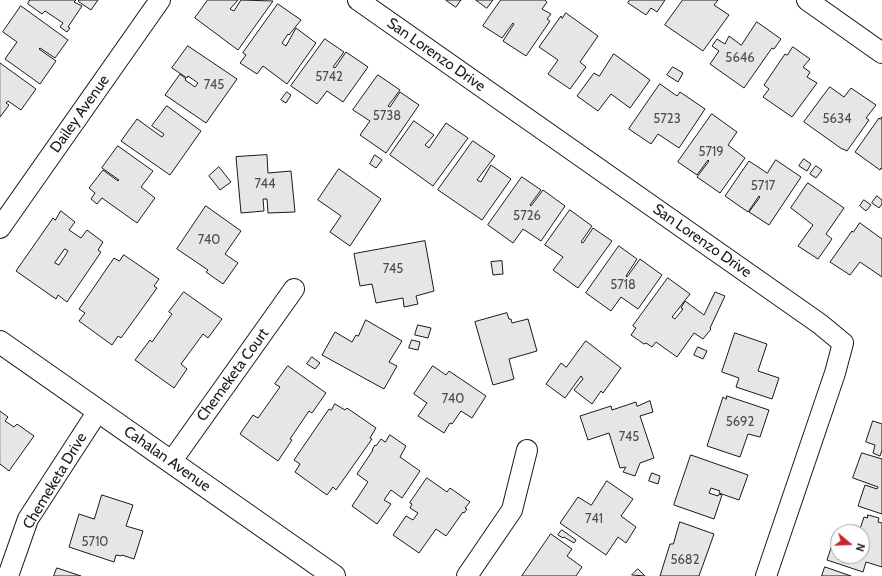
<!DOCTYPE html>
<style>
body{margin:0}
#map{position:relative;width:882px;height:576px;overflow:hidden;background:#fff;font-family:Cabin,sans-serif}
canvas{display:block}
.north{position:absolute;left:830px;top:524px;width:40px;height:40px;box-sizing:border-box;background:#fff;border:1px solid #a3a3a3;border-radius:50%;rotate:109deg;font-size:11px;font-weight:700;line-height:16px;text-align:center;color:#1a1a1a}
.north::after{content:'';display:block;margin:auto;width:14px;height:18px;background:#c62828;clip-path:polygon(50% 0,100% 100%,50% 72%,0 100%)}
</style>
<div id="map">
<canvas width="882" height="576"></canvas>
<div class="north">N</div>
</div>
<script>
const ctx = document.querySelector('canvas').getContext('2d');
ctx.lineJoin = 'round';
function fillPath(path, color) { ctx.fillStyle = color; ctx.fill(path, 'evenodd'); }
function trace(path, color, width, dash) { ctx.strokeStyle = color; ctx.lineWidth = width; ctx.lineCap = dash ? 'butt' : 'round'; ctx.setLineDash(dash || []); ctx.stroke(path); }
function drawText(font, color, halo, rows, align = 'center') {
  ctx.font = font + ' Cabin,sans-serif'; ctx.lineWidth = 3; ctx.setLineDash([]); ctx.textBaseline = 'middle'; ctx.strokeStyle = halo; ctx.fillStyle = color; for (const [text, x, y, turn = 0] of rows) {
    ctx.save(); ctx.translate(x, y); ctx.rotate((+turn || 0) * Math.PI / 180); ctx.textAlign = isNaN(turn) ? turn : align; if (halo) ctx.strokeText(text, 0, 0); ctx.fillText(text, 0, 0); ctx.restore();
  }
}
const building = new Path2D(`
 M30,0H76L74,2L82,6L68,27L70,28L67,32L60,27L63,23L45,11L42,14L28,4Z
 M79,0H98L91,10L79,2Z
 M208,0H238L230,9L234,11L241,0L273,1L238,50L195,18Z
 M446,0H461L456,7Z
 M476,0H493L487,8Z
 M501,0H545L547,2L542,9L551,14L547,19L550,21L526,56L503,41L514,24L513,23L502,38L483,26Z
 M630,0H665L657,12L651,8L646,15L628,3Z
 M683,0H718L714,5L729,15L703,51L665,25Z
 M278,4L301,20L289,35L288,34L282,43L286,46L296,28L316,43L287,84L263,66L257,74L240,63L246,55L243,53Z
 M21,6L68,40L55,58L40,48L39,49L56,61L40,84L5,59L17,42L3,32Z
 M566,13L598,36L580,62L586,67L570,89L548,74L558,60L539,47L561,16L562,18Z
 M757,22L781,39L774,49L772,48L744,88L710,64L719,51L712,46L717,39L725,44L729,36L741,45Z
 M325,39L344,52L333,67L335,68L346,52L368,67L343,102L327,91L317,104L291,86Z
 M188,46L237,79L206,123L165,95L180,74L186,79L185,80L195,87L198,83L188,76L187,78L172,68Z
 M793,47L810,59L803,67L810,72L807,77L817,83L792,117L763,97L769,89L764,85L785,54L787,55Z
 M614,54L650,80L630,108L611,94L598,111L577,96L594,73L599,76Z
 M0,63L36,89L21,110L8,101L6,103L9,105L0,117Z
 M673,67L683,73L678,82L667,75Z
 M378,75L400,90L388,106L390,107L400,92L419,105L386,153L360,135L370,121L353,110Z
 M660,84L677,96L680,92L705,109L679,148L658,134L651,144L629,129Z
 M830,87L844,97L851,88L876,105L866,118L869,120L847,151L843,149H842L804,122Z
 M287,92L291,95L286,103L281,100Z
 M167,106L201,131L170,175L121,141L137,119L162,137L164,134L152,126Z
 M712,114L737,132L728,145L745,158L720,193L697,177L709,161L708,160L697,175L678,162Z
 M882,117V169L881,168L880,170L855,152L879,118L880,119Z
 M414,121L434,135L425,145L429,148L446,123L468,138L433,186L390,155Z
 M473,141L495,156L477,180L481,182L491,165L511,179L482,220L438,190Z
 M118,146L153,171L141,187L155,198L137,223L102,198L97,204L91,199L95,193L89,188L103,170L118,181L119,180L102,168Z
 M267,155L268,173L291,171L295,212L268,213L267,199H263L264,211L241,213L236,157Z
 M375,155L382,160L376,168L370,164Z
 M804,159L811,164L807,171L799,166Z
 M776,160L801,177L769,225L749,212L760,197L759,196L748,212L725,196L749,161L767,173Z
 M816,166L822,170L816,178L810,174Z
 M219,167L231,182L220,190L209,176Z
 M339,169L381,199L350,246L330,232L341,216L318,200Z
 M522,177L541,190L530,205L531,206L543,190L565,206L541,241L523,229L513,243L488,225Z
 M808,183L844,208L826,234L832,239L818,259L798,246L813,225L791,208Z
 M877,196L882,200V204L879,208L872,203Z
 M864,200L871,205L866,211L860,206Z
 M206,206L241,231L225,254L238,263L223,284L206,272L208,270L177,249Z
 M570,210L592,226L581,242L583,243L593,228L612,241L578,288L553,270L563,257L545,245Z
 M61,211L75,222L69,230L81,238L87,230L103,242L98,250L101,252L67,302L58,295L56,299L16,271L53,218L55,220ZM65,249L68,251L59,265L55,263Z
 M860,223L882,239V277L860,262L850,275L830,262L852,231L853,232Z
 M425,241L434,291L416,296L418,304L404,307L403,298L376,303L372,284L360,286L354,254Z
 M619,246L637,259L626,276L627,277L640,259L662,275L638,309L621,297L611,311L586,293Z
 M124,255L159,279L154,286L157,288L121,338L118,336L112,345L79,321L85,313L79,309L114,258L119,261Z
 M502,261L503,274L493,275L491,262Z
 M668,278L690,294L672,317L675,319L683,309L681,308L685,301L704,315L715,292L725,296L710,328L711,329L703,339L694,333L677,357L656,342L652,347L646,343L644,344L631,335L636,328L633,326Z
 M184,292L222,319L208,338L203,334L181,364L187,369L174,388L135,360L150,340L152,342L172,314L169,312Z
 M507,313L509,319H511L512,323L528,319L537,351L509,359L514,379L493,385L475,322Z
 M366,320L402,341L389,362L397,366L384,389L322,355L335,332L352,342L356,335L358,336Z
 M418,325L431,328L428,338L415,335Z
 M735,333L767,344L758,371L779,378L772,399L736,387L739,378L722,372Z
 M412,340L420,342L418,350L409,348Z
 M586,341L621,368L603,393L601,391L592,404L574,390L583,379L581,376L565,398L546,384L561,363L566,367Z
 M698,347L707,351L703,359L694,355Z
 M312,357L320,363L315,369L307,364Z
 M288,366L326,393L312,413L309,411L290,439L292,440L278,461L240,434L253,415L258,418L280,387L275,384Z
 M433,366L446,375L449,371L486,396L472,418L461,411L452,424L450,423L444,433L418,416L427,403L414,394Z
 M727,396L769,410L760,437L748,434L740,457L707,446L723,397L726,399Z
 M650,401L653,412L640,416L654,458L640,463L635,476L623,472L626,467L620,468L609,433L588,440L580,416L611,406L612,410L636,402L637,406Z
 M335,404L345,410L347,408L376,428L370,438L372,439L336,490L333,487L327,495L295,472L300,464L294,460L329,409L331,410Z
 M0,411L8,417L5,421L14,427L17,424L34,436L9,471L0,464Z
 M873,421L882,424V450L880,456L873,453L875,445L866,442Z
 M390,435L406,446L400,457L420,471L402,498L391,490L384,500L391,504L377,524L352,506L368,482L357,474L373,450H372L375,445L376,446L381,439L385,442Z
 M862,453L882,459V514L858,506L865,485L877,489L878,487L853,478Z
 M691,455L748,475L739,500L719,493L720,491L711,488L709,493L718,496L719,494L722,495L714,519L674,505Z
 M652,473L660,476L658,484L649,481Z
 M427,478L447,492L450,488L470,502L465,508L467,509L464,513L463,512L446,536L436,529L419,553L393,535L406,516L413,520L418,513L410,508L412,504L410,503Z
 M607,481L633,499L621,516L636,527L626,543L618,537L606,555L560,523L578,497L591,505Z
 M102,495L133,505L126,526L143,531L134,559L122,555L121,556L116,555L114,562L69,547L79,514L94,519Z
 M868,515L879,518L878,522L882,523V567L866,562L863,572L827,560L834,539L838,540V556H862V532H859L864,517L867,518Z
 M680,522L714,534L699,576H660L670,544H673Z
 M562,530L576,540L574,543L564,537L563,538L558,535Z
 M551,534L572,549L567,556L582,567L576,576H522Z
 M825,567L851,576H822Z
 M57,568L81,576H54Z
 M638,569L645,576L632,575Z`);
fillPath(building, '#e6e6e6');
trace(building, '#1a1a1a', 1);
const minor = new Path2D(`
 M358,0L820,324L843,343L835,373L766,576
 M807,0L882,53
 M0,228L160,0
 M171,462L294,289
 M8,576L28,519L98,411
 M467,576L512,510L527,450`);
const tertiary = new Path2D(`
 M0,342L334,576`);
trace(minor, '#1a1a1a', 22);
trace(tertiary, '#1a1a1a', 24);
trace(minor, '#fff', 20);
trace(tertiary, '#fff', 22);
drawText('13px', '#4d4d4d', null, [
 ["5646",740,58],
 ["5742",329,77],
 ["745",214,85],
 ["5738",387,116],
 ["5723",667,119],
 ["5634",837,119],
 ["5719",711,152],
 ["744",265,184],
 ["5717",763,186],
 ["5726",527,216],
 ["740",209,240],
 ["745",393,269],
 ["5718",623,285],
 ["740",453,399],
 ["5692",740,422],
 ["745",629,437],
 ["741",594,519],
 ["5710",95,542],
 ["5682",685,560]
]);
drawText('15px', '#1a1a1a', '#fff', [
 ["San Lorenzo Drive",436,55,35],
 ["Dailey Avenue",80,114,-55],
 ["San Lorenzo Drive",702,241,35],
 ["Chemeketa Court",233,375,-54],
 ["Cahalan Avenue",167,459,35],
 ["Chemeketa Drive",55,481,-59]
]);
</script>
